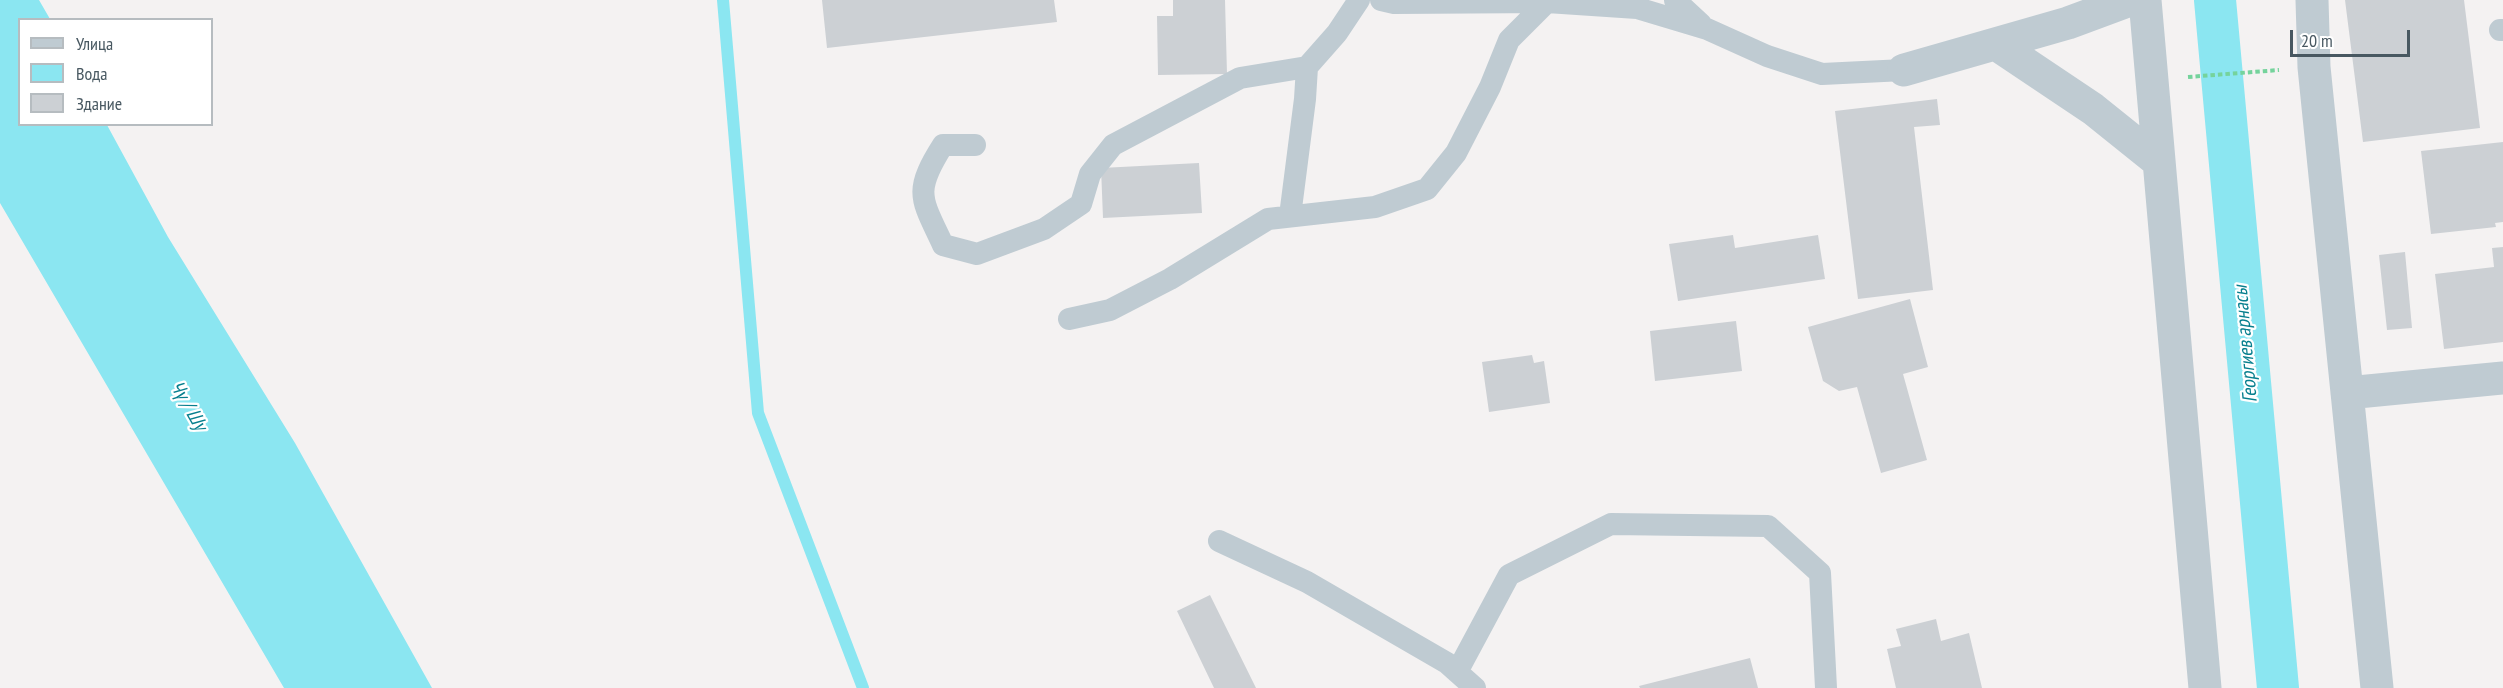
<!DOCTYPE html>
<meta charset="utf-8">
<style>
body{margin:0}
#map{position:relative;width:2503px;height:688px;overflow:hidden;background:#f4f2f2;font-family:"PT Sans Narrow",sans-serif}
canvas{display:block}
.legend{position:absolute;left:18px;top:18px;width:195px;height:108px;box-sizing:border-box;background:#fff;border:2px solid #b6bcc0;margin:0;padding:8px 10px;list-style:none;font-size:18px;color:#485861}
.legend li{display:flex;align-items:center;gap:12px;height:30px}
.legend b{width:30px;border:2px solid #b6bcc0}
.scale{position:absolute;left:2290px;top:30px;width:120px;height:27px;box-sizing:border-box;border:3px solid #485861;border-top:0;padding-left:8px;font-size:18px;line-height:21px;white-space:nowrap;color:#485861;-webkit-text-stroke:4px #fff;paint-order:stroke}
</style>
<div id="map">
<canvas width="2503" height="688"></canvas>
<ul class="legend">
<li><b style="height:8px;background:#bfcbd2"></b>Улица</li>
<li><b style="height:16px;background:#8be6f1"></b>Вода</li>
<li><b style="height:16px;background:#ccd0d4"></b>Здание</li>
</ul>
<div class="scale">20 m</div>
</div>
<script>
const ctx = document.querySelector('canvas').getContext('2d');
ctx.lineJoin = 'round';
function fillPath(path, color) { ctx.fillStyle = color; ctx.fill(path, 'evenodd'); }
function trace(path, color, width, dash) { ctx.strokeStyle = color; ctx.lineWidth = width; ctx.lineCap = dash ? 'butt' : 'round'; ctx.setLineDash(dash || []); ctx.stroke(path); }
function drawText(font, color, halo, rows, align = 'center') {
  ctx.font = font + ' "PT Sans Narrow",sans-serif'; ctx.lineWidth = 4.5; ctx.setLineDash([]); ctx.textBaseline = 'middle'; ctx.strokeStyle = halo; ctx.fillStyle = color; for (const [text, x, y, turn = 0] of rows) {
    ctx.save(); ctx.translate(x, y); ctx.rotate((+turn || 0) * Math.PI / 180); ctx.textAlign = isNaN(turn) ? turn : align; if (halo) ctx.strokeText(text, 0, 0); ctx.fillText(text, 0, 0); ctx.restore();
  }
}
fillPath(new Path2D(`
 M0,0H39L50,19L20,20V124L107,125L168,237L295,443L432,688H284L0,203Z`), '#8be6f1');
trace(new Path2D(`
 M723,0L758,413L863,688`), '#8be6f1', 12);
trace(new Path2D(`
 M2215,0L2278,688`), '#8be6f1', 42);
fillPath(new Path2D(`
 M822,0H1054L1057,22L827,48Z
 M1173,0H1225L1227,74L1158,75L1157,16H1173Z
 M2345,0H2464L2480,128L2363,142Z
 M1937,99L1940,125L1914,127L1933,290L1858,299L1835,111Z
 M2503,142V222L2495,223L2496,227L2431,234L2421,151Z
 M1199,163L1202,213L1103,218L1101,168Z
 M1733,235L1735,248L1818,235L1825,279L1678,301L1669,244Z
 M2503,247V342L2444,349L2435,274L2494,267L2492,248Z
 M2405,252L2412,328L2387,330L2379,255Z
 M1910,299L1928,367L1903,374L1927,460L1881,473L1857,387L1839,391L1823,381L1808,327Z
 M1736,321L1742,371L1655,381L1650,331Z
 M1532,355L1534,363L1544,361L1550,403L1489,412L1482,362Z
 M1210,595L1256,688H1214L1177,611Z
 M1936,619L1941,641L1969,633L1982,688H1896L1887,649L1901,646L1896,629Z
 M1750,658L1758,688H1640L1639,686Z`), '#ccd0d4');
trace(new Path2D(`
 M2188,77L2279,70`), '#75d39c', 4, [4.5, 3]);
trace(new Path2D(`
 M1381,0L1394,3L1547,2L1637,8L1707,29L1767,56L1822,74L1904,70
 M1675,0L1701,24
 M2500,30H2503
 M975,145H943C913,192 921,198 943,245L977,254L1044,229L1081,204L1090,174L1113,145L1240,78L1307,67
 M1290,216L1305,99L1307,67L1337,33L1359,0
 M1069,319L1110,310L1170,279L1268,219L1375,207L1427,189L1456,153L1490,87L1509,40L1547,2
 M1219,541L1307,582L1447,663L1475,688
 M1457,672L1509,575L1611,524L1768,526L1820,573L1826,688`), '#bfcbd2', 22);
trace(new Path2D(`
 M2145,0L2205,688
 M2312,0L2314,67L2377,688
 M1996,44L2093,109L2159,162
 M1904,70L2068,23L2130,0
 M2347,393L2503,378`), '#bfcbd2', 33);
drawText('italic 20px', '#077f8e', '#fff', [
 ["Георгиев арнасы",2246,344,-95],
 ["Чү / Шу",188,406,60]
]);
</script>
